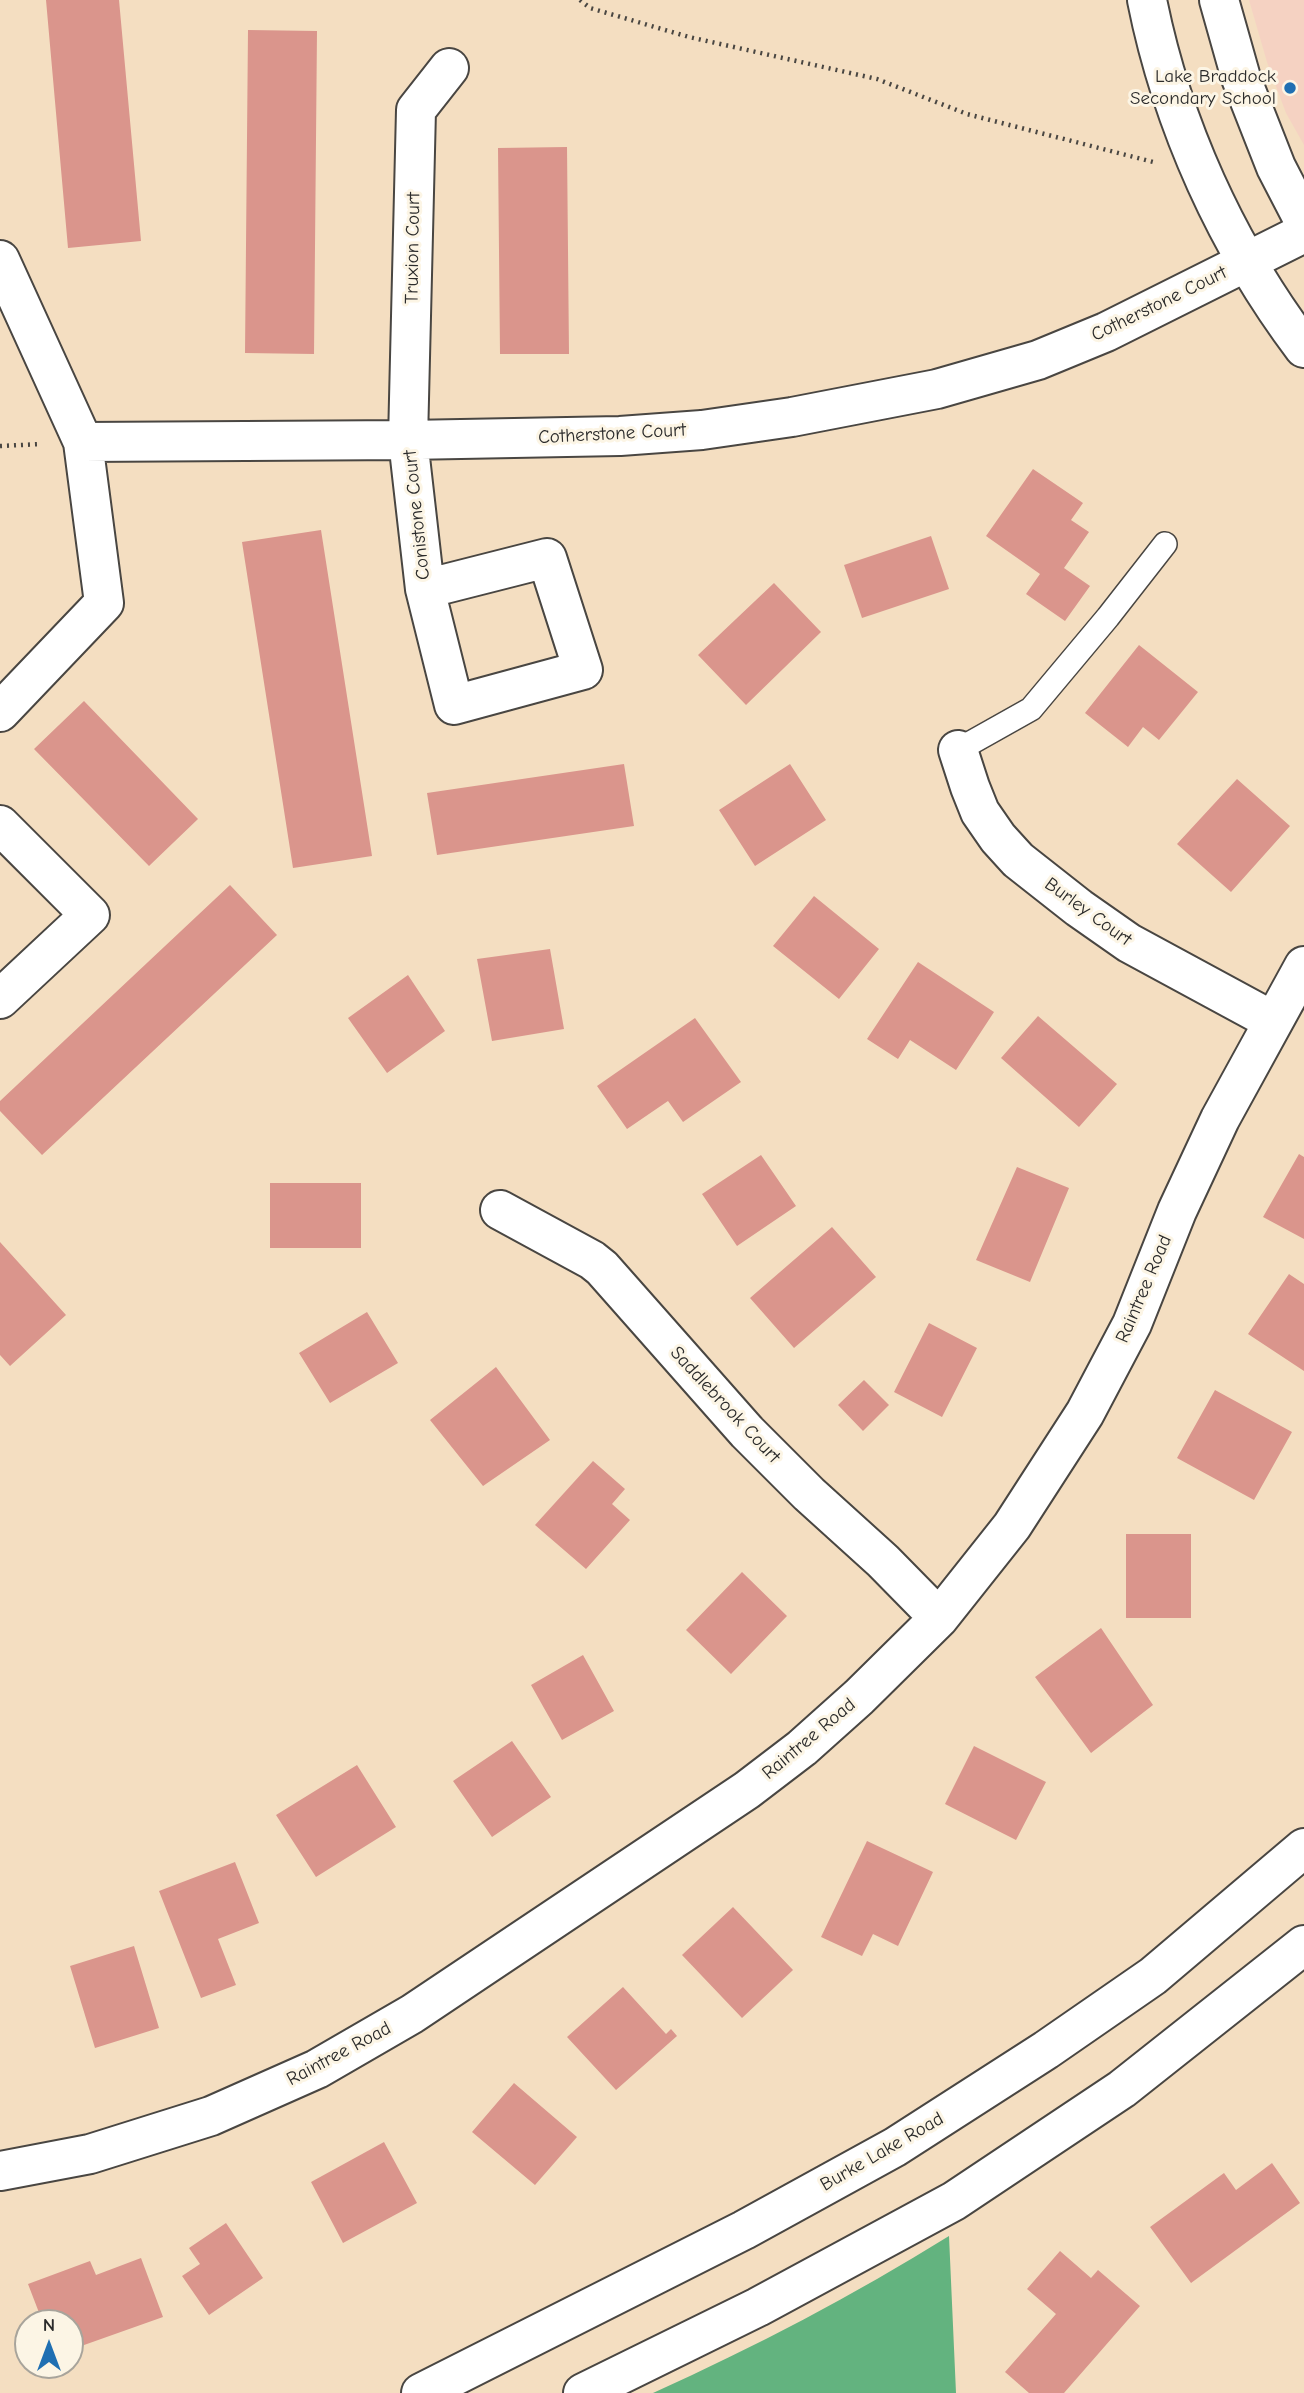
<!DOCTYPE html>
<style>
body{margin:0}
#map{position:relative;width:1304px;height:2393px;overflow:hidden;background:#f4dec1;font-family:"Comic Neue",sans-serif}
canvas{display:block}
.north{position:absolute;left:14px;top:2309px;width:70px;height:70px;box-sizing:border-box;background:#fcf5e5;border:2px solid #a8a49b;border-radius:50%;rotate:0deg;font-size:19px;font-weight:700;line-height:28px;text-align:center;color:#2b2b2b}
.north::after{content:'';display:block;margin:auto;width:24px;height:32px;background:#1f6fb2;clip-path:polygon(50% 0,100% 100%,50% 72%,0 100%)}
</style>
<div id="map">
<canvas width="1304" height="2393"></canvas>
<div class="north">N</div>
</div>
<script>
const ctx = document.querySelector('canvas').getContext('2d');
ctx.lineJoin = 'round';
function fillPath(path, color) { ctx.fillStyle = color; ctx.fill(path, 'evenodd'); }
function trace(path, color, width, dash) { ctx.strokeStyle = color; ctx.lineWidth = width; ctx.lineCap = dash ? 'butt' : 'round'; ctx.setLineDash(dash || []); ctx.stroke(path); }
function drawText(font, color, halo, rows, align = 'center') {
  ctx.font = font + ' "Comic Neue",sans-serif'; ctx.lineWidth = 6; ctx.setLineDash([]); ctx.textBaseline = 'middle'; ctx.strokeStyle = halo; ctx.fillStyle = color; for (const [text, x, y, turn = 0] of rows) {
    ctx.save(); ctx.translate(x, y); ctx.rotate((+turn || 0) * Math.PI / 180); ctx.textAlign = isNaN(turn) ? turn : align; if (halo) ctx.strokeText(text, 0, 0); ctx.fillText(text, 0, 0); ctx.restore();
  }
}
fillPath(new Path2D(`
 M1249,0H1304V145L1286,113L1267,62Z`), '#f5d2c2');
fillPath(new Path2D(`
 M949,2236L956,2393H653C755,2347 854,2295 949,2236Z`), '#63b37f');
fillPath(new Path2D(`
 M46,0H119L141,241L68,248Z
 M248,30L317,31L314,354L245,353Z
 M567,147L569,354H500L498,148Z
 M1033,469L1083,503L1071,520L1089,532L1064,568L1090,586L1065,621L1026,594L1040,574L986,536Z
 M321,530L372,856L293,868L242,542Z
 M931,536L949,589L862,618L844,565Z
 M774,583L821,632L746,705L698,655Z
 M1139,645L1198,692L1159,740L1143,727L1128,747L1085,713Z
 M84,701L198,819L149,866L34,749Z
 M624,764L634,826L437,855L427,793Z
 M790,764L826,820L755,866L719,810Z
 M1237,779L1290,826L1231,892L1177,844Z
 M230,885L277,935L42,1155L0,1111V1101Z
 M814,896L879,949L839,999L773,946Z
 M550,949L564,1029L492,1041L477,959Z
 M918,962L994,1012L956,1070L910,1040L898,1059L867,1039Z
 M408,975L445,1031L387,1073L348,1018Z
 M1038,1016L1117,1084L1079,1127L1001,1058Z
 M695,1018L741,1082L683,1122L668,1101L627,1129L597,1086Z
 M1299,1154L1304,1157V1239L1263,1217Z
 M761,1155L796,1206L737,1246L702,1194Z
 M1017,1167L1069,1188L1030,1282L976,1260Z
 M270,1183H361V1248H270Z
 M832,1227L876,1277L794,1348L750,1298Z
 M0,1242L66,1315L10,1366L0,1355Z
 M1289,1274L1304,1284V1371L1248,1334Z
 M367,1312L398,1363L330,1403L299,1353Z
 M929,1323L977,1348L942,1417L894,1392Z
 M496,1367L550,1440L483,1486L430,1420Z
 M864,1380L889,1405L863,1431L838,1405Z
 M1215,1390L1292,1432L1254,1500L1177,1458Z
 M593,1461L625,1489L612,1504L630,1520L586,1569L535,1525Z
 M1126,1534H1191V1618H1126Z
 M742,1572L787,1616L731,1674L686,1630Z
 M1101,1628L1153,1705L1091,1753L1035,1677Z
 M583,1655L614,1711L562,1740L531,1685Z
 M512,1741L551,1797L492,1837L453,1781Z
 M974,1746L1046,1782L1016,1840L945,1804Z
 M357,1765L396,1827L316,1877L276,1815Z
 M867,1841L933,1872L898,1946L873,1934L862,1956L821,1937Z
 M235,1862L259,1923L218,1939L236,1985L201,1998L159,1891Z
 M733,1907L793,1970L742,2018L682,1955Z
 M134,1946L159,2028L95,2048L70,1966Z
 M623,1987L666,2034L671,2029L677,2036L616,2090L567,2037Z
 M514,2083L577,2137L535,2185L472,2132Z
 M384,2142L417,2203L343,2243L311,2182Z
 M1272,2163L1300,2203L1191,2283L1150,2227L1224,2173L1236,2190Z
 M226,2223L263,2278L209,2315L182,2276L200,2264L189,2248Z
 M1060,2251L1091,2278L1098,2270L1140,2306L1064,2393H1029L1005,2372L1056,2314L1027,2289Z
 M141,2258L163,2317L70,2350V2323H43L28,2284L90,2261L96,2275Z`), '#da958c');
const service = new Path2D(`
 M958,750L1031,709L1108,617L1165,544`);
const minor = new Path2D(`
 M0,260L83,442L408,440L620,436L702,430L792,417L937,389L1038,360L1106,332L1304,233
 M425,589L547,558L583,670L454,705L425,589L408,440L416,110L449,68
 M0,712L104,603L83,442
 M958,750L970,787L980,812L998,838L1018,860L1079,908L1129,943L1273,1021
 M0,825L90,915L0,999
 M500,1210L592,1260L602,1268L747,1432L809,1494L883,1561L939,1618
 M0,2171L90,2154L211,2116L317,2069L412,2014L747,1790L802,1748L859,1697L939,1618L1012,1526L1085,1413L1132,1324L1177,1211L1220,1119L1304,966`);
const tertiary = new Path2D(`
 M1147,0C1172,125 1227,246 1304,348
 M1219,0L1241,78L1276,167L1304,221`);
const primary = new Path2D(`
 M421,2393L744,2230L895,2147L1046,2050L1153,1976L1304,1848
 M583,2393L758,2307L954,2201L1122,2089L1304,1945`);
trace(service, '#494642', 26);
trace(minor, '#494642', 42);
trace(tertiary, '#494642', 42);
trace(primary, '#494642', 42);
trace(new Path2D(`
 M580,0L590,8L689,37L877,79L967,114L1153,162
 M0,446L41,444`), '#494642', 4.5, [2, 5]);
trace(service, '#fff', 23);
trace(minor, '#fff', 38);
trace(tertiary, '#fff', 38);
trace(primary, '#fff', 38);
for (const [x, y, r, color] of [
 [1290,88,7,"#1f6fb2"]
]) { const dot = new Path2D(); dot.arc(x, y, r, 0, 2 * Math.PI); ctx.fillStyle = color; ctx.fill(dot); trace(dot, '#fcf5e5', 2.5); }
drawText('19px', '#2b2b2b', '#fcf5e5', [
 ["Lake Braddock",1276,77],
 ["Secondary School",1276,99]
], 'right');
drawText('19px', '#2b2b2b', '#fcf5e5', [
 ["Truxion Court",413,248,-89],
 ["Cotherstone Court",1159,304,-26],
 ["Cotherstone Court",612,434,-3],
 ["Conistone Court",417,515,-96],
 ["Burley Court",1088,912,36],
 ["Raintree Road",1144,1289,-67],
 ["Saddlebrook Court",725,1405,47],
 ["Raintree Road",809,1739,-40],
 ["Raintree Road",339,2054,-28],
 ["Burke Lake Road",882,2152,-30]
]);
</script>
